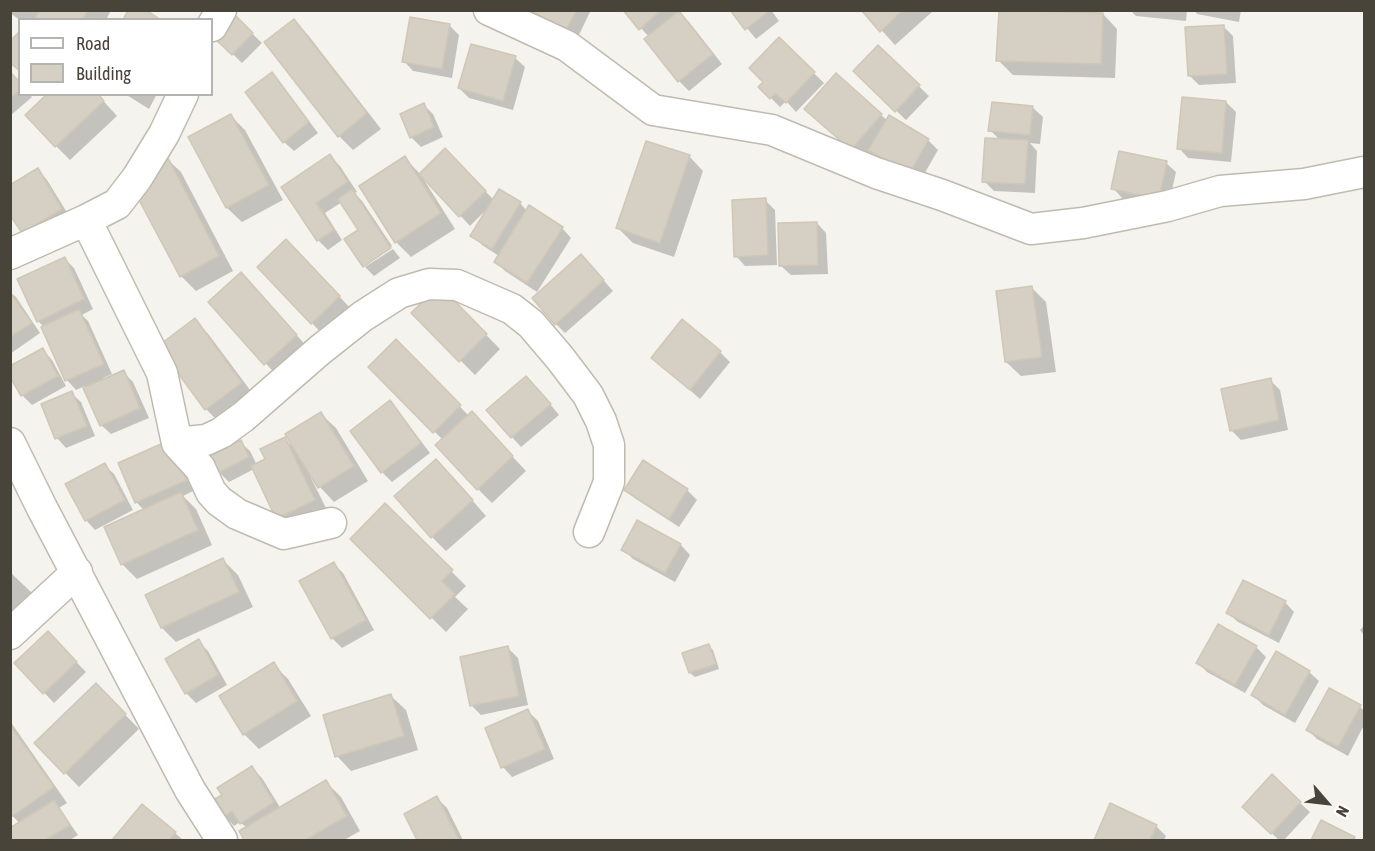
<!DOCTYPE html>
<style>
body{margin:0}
#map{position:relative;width:1375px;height:851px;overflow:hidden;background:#f5f3ed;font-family:"Asap Condensed",sans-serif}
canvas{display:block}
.frame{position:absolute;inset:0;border:12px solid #49443a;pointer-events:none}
.legend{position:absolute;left:18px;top:18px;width:195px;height:78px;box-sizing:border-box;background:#fff;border:2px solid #b6b4b0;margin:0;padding:8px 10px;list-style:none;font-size:18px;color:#49443a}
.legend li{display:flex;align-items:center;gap:12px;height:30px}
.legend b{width:30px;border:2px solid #b6b4b0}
.north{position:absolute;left:1297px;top:773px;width:60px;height:60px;-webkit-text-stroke:4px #fff;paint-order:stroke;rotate:118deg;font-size:16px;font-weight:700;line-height:24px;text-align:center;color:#49443a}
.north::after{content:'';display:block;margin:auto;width:21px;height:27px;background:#49443a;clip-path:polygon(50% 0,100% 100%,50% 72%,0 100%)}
</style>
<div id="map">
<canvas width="1375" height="851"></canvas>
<div class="frame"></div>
<ul class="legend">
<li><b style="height:8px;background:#fff"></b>Road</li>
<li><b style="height:16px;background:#d6cfc3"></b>Building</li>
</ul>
<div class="north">N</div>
</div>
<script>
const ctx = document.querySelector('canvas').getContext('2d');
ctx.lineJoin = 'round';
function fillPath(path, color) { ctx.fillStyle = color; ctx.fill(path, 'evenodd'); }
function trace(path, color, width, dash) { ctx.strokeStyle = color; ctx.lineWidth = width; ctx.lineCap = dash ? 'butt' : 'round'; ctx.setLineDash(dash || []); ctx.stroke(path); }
fillPath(new Path2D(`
 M10,10H111L106,20H20L10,13Z
 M530,10H591L577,39L537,18Z
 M625,10H676L689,22L722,64L689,91L679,81L649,37Z
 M732,10H771L779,21L756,39Z
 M863,10H930L932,12L895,45Z
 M1130,10H1187L1186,21L1136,16Z
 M1194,10H1241L1239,22L1197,14Z
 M1103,14L1117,29L1115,78L1013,75L998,60Z
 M234,16L262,43L242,63L214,36Z
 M294,21L308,35L381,129L353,150L339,136Z
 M449,25L459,35L452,78L413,71L404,61Z
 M1224,27L1233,36L1236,83L1199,85L1190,76Z
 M779,39L824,83L796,112L786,101L780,107L770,97L765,82Z
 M878,47L929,96L906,120L855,71Z
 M515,58L525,67L513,110L469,98L459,88Z
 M10,74L20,84V94H29L32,97L10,116Z
 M271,74L281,84L318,133L294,151L284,142Z
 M97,94L117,116L70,160L56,146Z
 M125,94H157L149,109Z
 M1226,102L1236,112L1231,162L1188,158L1179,148Z
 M424,105L433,114L443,137L421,147L411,137Z
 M1033,108L1043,117L1040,144L1030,143L1037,151L1035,193L994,191L984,181L1000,140L990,130Z
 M806,109L881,115L887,120L889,117L929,141L938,150L919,183L879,159L874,154L867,163L821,124Z
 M231,116L245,130L283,200L242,222L227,208L190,138Z
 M445,151L494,200L520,203L527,211L562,228L571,238L537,292L505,271L495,261L499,256L482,245L472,235L487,209L470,226L426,179L424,180L455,229L411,257L396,242L361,186L405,158L421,175Z
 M330,156L340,166L357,192L354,193L362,201L392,246L364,264L360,230L342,202L325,213L342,240L328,250L318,240L283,187Z
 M689,156L703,171L674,257L633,243L618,228Z
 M166,158L181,172L233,271L196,291L181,276Z
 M1166,163L1176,172L1168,208L1122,198L1113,188Z
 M38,170L47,180L71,219L23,232Z
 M765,200L775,210L777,265L745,266L736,256Z
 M817,223L826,233L828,274L791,275L781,266Z
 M393,249L400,258L374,276L365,267Z
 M301,256L354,312L326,338L259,267Z
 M64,258L74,268L93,309L82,315L88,321L112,374L103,378L104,381L123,372L133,382L149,418L111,434L101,425L85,386L76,390L67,380L43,328L44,327L38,321Z
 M591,266L613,291L565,333L556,324Z
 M439,287L500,349L475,375L413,313Z
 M1032,288L1046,302L1056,372L1021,376L1006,362Z
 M255,289L311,351L280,379L210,302Z
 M10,292L16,297L40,333L10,354Z
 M195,320L209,335L256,398L221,424L206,409L160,346Z
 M682,321L720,352L730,362L700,399L653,358Z
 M396,341L469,416L486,428L526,471L492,503L478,489L443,440L370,367Z
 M43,350L52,360L66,386L32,405L22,395Z
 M1270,380L1280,390L1288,430L1241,440L1231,430Z
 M536,387L559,415L521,447L512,437Z
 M71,393L81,402L95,436L66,448L57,438Z
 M390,402L399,412L430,453L392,482L382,472Z
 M321,414L336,428L368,481L334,502L320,487L313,477L311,478L329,514L292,532L277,518L254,469L229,482L219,472L240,442L250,451L257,465L267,460L285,439L294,448Z
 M169,442L195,490L183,496L196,509L212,545L137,579L122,564L144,510L136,502Z
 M104,465L114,474L133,510L95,530L86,520Z
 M450,475L486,516L446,551L432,537Z
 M626,490H687L697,500L679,527L636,499Z
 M385,505L466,586L455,597L468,609L446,632L352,539Z
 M638,522L681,545L690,555L675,582L633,559L623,549Z
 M223,560L238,575L253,607L176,642L162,628Z
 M334,564L343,573L374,630L342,648L332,638L301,582Z
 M10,572L32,593L10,616Z
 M1285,602L1294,612L1279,643L1238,622L1228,613Z
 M1364,626V635L1360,630Z
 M48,633L86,672L54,703L16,663Z
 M198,641L208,651L227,685L196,703L186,693Z
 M708,646L713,650L719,669L695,677L690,673L684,654Z
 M1256,647L1266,657L1245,693L1207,672L1198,663Z
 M508,648L518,658L528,705L481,715L472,706L461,658Z
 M273,664L288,679L311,716L259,749L244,734Z
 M1309,672L1319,681L1295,723L1263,705L1253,695Z
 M96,685L139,729L79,787L36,743Z
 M391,696L406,710L418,750L351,771L337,756Z
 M1360,707L1364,711V725L1348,756L1317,739L1308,730Z
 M528,711L538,721L554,759L512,777L503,767L487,729Z
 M10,721L67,803L59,808L78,835L70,840H10V830L20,824L10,813Z
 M252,768L262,778L281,809L326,782L341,797L360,831L344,840H246L241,832L247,828L240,822L234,826L225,816L215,800L224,795Z
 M437,798L447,808L463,840H419L406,814Z
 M1300,803L1310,812L1284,840H1279L1253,816Z
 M142,806L175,833L183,840H114Z
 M1321,822L1354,838L1357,840H1312Z
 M1156,826L1166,836L1164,840H1096Z`), '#0003');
const building = new Path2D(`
 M40,10H88L82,20H34Z
 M128,10H146L161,20H123Z
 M529,10H577L566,30Z
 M623,10H661L639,30Z
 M730,10H770L745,30Z
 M861,10H903L880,32Z
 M999,10L1103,13L1101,64L996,61Z
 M679,11L713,54L678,82L644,39Z
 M234,14L253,33L232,55L212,36Z
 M410,17L450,24L442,69L402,62Z
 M294,19L367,113L338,137L264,42Z
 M1224,25L1227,74L1188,76L1185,27Z
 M19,32H20V71L10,63V41Z
 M779,37L815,72L786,103L775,93L770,99L758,87L763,82L749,68Z
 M471,44L516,56L503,101L458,88Z
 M878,45L920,85L895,112L853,71Z
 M10,72L20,82V90L10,98Z
 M272,72L309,122L283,143L245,92Z
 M836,73L882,114L851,150L804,109Z
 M47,94H98L104,101L55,147L25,115Z
 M1182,97L1226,101L1222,153L1177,149Z
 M992,102L1033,106L1030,135L988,131Z
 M424,103L434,127L410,138L400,114Z
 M231,114L269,185L226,208L188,137Z
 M889,115L929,139L909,174L868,150Z
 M985,138L1028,140L1025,184L982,182Z
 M646,141L690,155L660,243L616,228Z
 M445,148L486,191L459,217L419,174Z
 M1119,151L1167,161L1159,199L1111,189Z
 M330,154L348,182L316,203L334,230L317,241L281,187Z
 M167,156L219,256L180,277L132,187Z
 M405,156L441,213L395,243L359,186Z
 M38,168L62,209L22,233L10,215V185Z
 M352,189L391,248L363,267L344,239L358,230L338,199Z
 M499,189L521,202L492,249L470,236Z
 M766,198L768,255L734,257L732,200Z
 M529,205L563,227L527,283L494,262Z
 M817,222L818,265L779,266L778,223Z
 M286,239L340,296L311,324L257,267Z
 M581,254L604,280L555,325L532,298Z
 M65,257L84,299L37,322L17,279Z
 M241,272L297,335L264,365L208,302Z
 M439,285L487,334L459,362L411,313Z
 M1032,286L1042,357L1005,362L996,291Z
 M10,292L32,323L10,337Z
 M79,309L104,364L65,381L41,327Z
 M195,318L242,383L205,410L158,346Z
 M682,319L721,351L690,390L651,358Z
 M396,339L461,405L433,433L368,367Z
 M43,348L58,376L21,396L10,377V366Z
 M124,370L140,408L100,426L83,388Z
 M526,376L551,404L511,438L486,410Z
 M1271,378L1279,420L1230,431L1221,389Z
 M72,391L87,426L55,439L41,404Z
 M390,400L421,443L381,473L350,431Z
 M472,411L513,456L477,490L435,445Z
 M321,412L354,466L318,488L285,434Z
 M285,437L315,500L276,519L251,466L265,459L260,449Z
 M170,440L187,480L135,503L118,463Z
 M241,440L249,457L218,473L209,456Z
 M436,459L473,500L431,538L394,496Z
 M643,460L688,489L669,519L624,490Z
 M105,463L125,500L85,521L65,484Z
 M181,492L198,530L121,565L104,527Z
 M385,503L453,570L442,581L455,594L430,619L350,539Z
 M637,520L681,544L665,573L621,550Z
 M223,558L239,592L161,628L145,595Z
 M334,562L366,620L331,639L299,581Z
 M1243,580L1286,601L1269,635L1226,613Z
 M1218,624L1257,646L1235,685L1196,663Z
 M48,631L77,662L43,694L14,663Z
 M199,639L218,675L185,694L165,659Z
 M709,644L716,664L689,673L682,653Z
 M508,646L519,696L470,706L460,657Z
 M1276,651L1310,671L1285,715L1251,695Z
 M274,662L297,701L243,735L219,696Z
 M96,683L126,714L64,774L34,743Z
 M1329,688L1361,705L1338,747L1306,730Z
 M391,694L404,736L335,757L323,715Z
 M528,709L545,749L501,768L485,728Z
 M10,725L54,787L11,817L10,816Z
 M252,766L274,802L240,824L232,811L223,817L213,800L222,795L217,788Z
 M1272,774L1301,802L1271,834L1242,807Z
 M326,780L347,816L305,840H244L239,831Z
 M437,796L459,840H417L404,814Z
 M54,800L70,825L45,840H10V828Z
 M1110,803L1157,825L1150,840H1094Z
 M142,804L176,832L169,840H112Z
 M1321,820L1355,837L1353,840H1311Z`);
fillPath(building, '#d6cfc3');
trace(building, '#d0c7b6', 1.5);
const minor = new Path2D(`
 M489,10L567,46L653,110L772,130L876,173L942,195L1031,229L1083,223L1168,206L1220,191L1304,184L1364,172
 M212,26L221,10
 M86,220L162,373L177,443L200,468L211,492L219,501L237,514L284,534L331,523
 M10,254L86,220L117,204L137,178L164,134L183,94
 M10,443L42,508L190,790L222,840
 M177,443L206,440L221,433L243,417L320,350L363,316L399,293L429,284L457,285L512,309L531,324L560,358L588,395L601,421L609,445V482L589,532
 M10,634L77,572`);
trace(minor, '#c0bbb0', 33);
trace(minor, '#fff', 30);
</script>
